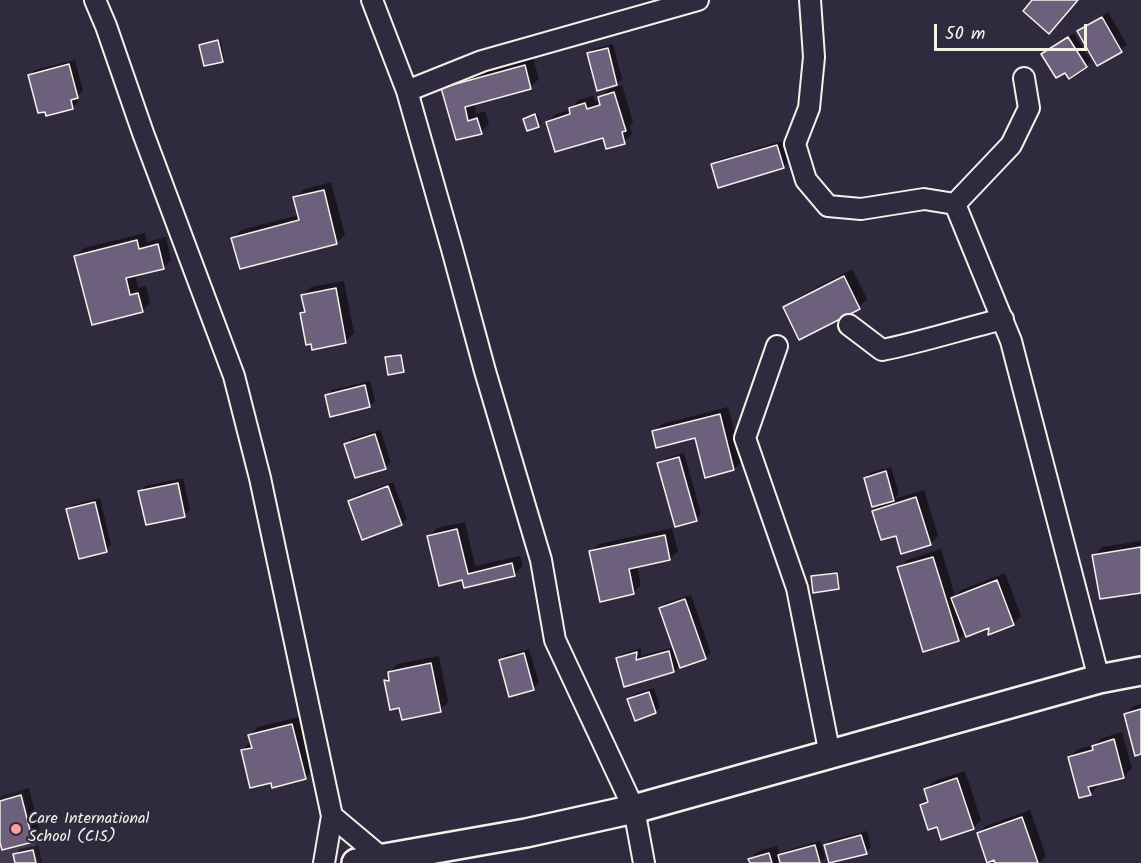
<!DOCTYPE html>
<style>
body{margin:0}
#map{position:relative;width:1141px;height:863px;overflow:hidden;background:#2f2a3d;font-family:Kalam,sans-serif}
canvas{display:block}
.scale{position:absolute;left:934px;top:24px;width:153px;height:27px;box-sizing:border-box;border:3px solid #f4f1e8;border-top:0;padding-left:8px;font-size:18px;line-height:21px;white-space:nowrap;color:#f4f1e8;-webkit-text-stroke:4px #2f2a3d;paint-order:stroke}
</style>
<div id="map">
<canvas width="1141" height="863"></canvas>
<div class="scale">50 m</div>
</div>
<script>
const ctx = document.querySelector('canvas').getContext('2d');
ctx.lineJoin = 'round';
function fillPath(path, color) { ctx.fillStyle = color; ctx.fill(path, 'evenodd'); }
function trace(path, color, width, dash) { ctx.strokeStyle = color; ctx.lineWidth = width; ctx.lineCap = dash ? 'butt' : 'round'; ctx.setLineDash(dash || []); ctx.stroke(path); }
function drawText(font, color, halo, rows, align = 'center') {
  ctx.font = font + ' Kalam,sans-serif'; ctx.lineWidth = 4.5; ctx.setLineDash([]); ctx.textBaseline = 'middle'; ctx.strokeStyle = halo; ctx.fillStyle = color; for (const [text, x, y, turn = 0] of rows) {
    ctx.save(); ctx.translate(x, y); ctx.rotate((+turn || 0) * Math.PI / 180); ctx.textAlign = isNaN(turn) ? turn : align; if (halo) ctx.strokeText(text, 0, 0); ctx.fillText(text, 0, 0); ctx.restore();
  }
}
fillPath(new Path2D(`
 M23,790L41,863H0V796Z`), '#413a50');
fillPath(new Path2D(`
 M1108,12L1127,45L1098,64L1079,31Z
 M1074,33L1091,61L1086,66L1065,71L1043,54Z
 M220,39L224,58L222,61L201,45Z
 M613,44L622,79L616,84L588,54L594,49Z
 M533,58L539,79L530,87L474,103L476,114L485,111L489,124L481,132L457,139L443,89L451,81Z
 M75,60L83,91L76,97L78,102L73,107L29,75L35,70Z
 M622,85L633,122L630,125L632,134L624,142L548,122L556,114L571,110L578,100L593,96L595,102L600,100V98L608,90Z
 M537,113L541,123L538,125L525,119Z
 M782,141L788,162L783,167L713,165L718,160Z
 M331,182L345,235L336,243L233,238L241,230L299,215L295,198L303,190Z
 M145,233L147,242L166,237L171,260L163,268L135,275L138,288L146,286L150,303L142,311L76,256L84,248Z
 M852,269L867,299L859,307L785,308L793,300Z
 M344,281L354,333L346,341L301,313L306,309L303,295L311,287Z
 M402,354L405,368L403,371L387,358L389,356Z
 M370,381L375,401L369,406L327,396L332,390Z
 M728,407L742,461L734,469L696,436L654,432L662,424Z
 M380,430L391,462L386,467L356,476L346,444L351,439Z
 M684,453L701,514L696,519L658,464L664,459Z
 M891,467L899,494L894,499L924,490L938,536L930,544L897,534L874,511L882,503L865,478L870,473Z
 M183,478L190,510L184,515L140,492L145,486Z
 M393,482L407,519L401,524L350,501L355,496Z
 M100,498L111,545L106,550L68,510L73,505Z
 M465,522L475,566L520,556L523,566L515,574L465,586L464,578L429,537L437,528Z
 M672,528L678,551L670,559L637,566L641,585L633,593L591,552L599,544Z
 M1141,541V591L1094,555L1102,547Z
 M941,549L955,596L961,590L1005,573L1021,616L1013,624L991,626L966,632L958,640L899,568L907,560Z
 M838,571L840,586L838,588L813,577L815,575Z
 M691,595L711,653L705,658L681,664L674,671L617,659L622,654L641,648V656L674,647L661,608L666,603Z
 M529,649L539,683L533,688L501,661L506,655Z
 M439,656L448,702L440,710L400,706L385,681L390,676L389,673L397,664Z
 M654,688L660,707L655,712L629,700L634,694Z
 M1141,704V753L1125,714L1134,706Z
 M299,717L313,770L305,778L272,782L242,751L250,743V735L258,727Z
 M1122,732L1132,768L1124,777L1097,783L1098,786L1090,794L1070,757L1078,749L1095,745L1102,738Z
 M965,771L981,820L973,828L938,825L922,805L929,798L926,789L934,781Z
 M29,788L40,833L32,841L0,839V796Z
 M1030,810L1046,856L1039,863H996L978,834L986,826Z
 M867,831L871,847L866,852L825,846L831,840Z
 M820,841L825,857L820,863H751L750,859L758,851L777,846L780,856L785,851Z
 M38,845L42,863H17L15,854L20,849Z`), '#0007');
const building = new Path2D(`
 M1032,0H1078L1049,34L1023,11Z
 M1102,17L1122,52L1097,66L1077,31Z
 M1068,37L1087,67L1069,79L1065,73L1056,78L1041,54Z
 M218,40L223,62L204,66L199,45Z
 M608,48L617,85L597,91L587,53Z
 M69,64L78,98L71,100L73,109L46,116L45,112L38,113L28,75Z
 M525,65L531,89L465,107L468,121L477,118L482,134L456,140L441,88Z
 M614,92L626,131L622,132L625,144L606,149L603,138L555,152L546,122L570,114L569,108L585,103L587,109L600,105L598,97Z
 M535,114L539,127L527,131L523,119Z
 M777,145L784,168L718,188L711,164Z
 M324,190L337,244L240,269L231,238L299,220L293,197Z
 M137,240L139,249L158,244L164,269L126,278L130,295L138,293L143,312L92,325L74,256Z
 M844,276L860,309L799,340L783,307Z
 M336,288L346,343L312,350L311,344L306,345L300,313L305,312L301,295Z
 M401,355L404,372L388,375L385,357Z
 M365,385L370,407L330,417L325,395Z
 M720,414L734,470L705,478L695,438L656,448L652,431Z
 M375,434L386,469L355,478L344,444Z
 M679,457L697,521L675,527L657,463Z
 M886,471L894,501L872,507L864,478Z
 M178,483L185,517L146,525L138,491Z
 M388,486L402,525L362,540L348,501Z
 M916,497L931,545L901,554L896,536L881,540L872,511Z
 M95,502L107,552L79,559L66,509Z
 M457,529L468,574L512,563L515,576L464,588L462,580L439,586L427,536Z
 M665,535L670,560L629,569L634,594L600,602L589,551Z
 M1141,547V593L1100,599L1092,555Z
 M933,557L959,641L923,652L897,567Z
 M837,573L839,589L813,593L811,576Z
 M997,580L1014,625L988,635L989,628L966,637L951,598Z
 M685,599L706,659L680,668L659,608Z
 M669,651L674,672L624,687L616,658L637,652L636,660Z
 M524,653L534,690L509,697L499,660Z
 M431,663L441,712L402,720L399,708L390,710L384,680L389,681L388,672Z
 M649,692L656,713L635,721L627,699Z
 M1141,709V754L1135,756L1124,714Z
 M292,724L306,779L272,788L271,783L250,788L241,750L252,748L248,735Z
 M1114,739L1124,778L1088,787L1091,795L1079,798L1068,757L1093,750L1092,746Z
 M957,778L974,829L941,840L937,827L928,830L920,805L928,802L924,789Z
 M21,795L33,842L2,850L0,843V801Z
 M1022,817L1038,863H995L994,860L987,863L977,833Z
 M861,835L867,854L829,863L824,845Z
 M815,845L820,863H780L778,855Z
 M33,850L36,863H15L13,854Z
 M769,853L772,863H750L748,859Z`);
fillPath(building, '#6c607c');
trace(building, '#f4f1e8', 1.5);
const street = new Path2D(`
 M95,0L106,26L143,133L234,376L260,478L332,816L324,863
 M372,0L407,91L452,249L485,371L541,560L555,640L634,809L644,863
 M810,0L814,57L809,108L795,144L806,180L828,206L861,209L924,199L955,204
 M407,91L482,61L698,0
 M955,204L1011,341L1099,679
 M955,204L1011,145L1029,108L1024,78
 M849,325L882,350C922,342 962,329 1003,319
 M777,346L745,438L797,588L830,755
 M332,816L382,858`);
const secondary = new Path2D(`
 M356,863L526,833L634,809L1099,679L1141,671`);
trace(street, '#f4f1e8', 24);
trace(secondary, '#f4f1e8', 32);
trace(street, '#2f2a3d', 20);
trace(secondary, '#2f2a3d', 27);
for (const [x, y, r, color] of [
 [16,829,6,"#ff9aa2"]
]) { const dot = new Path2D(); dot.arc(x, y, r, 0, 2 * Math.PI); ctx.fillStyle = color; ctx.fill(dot); trace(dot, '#2f2a3d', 2); }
drawText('16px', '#f4f1e8', '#2f2a3d', [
 ["Care International",28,820],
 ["School (CIS)",28,838]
], 'left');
</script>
